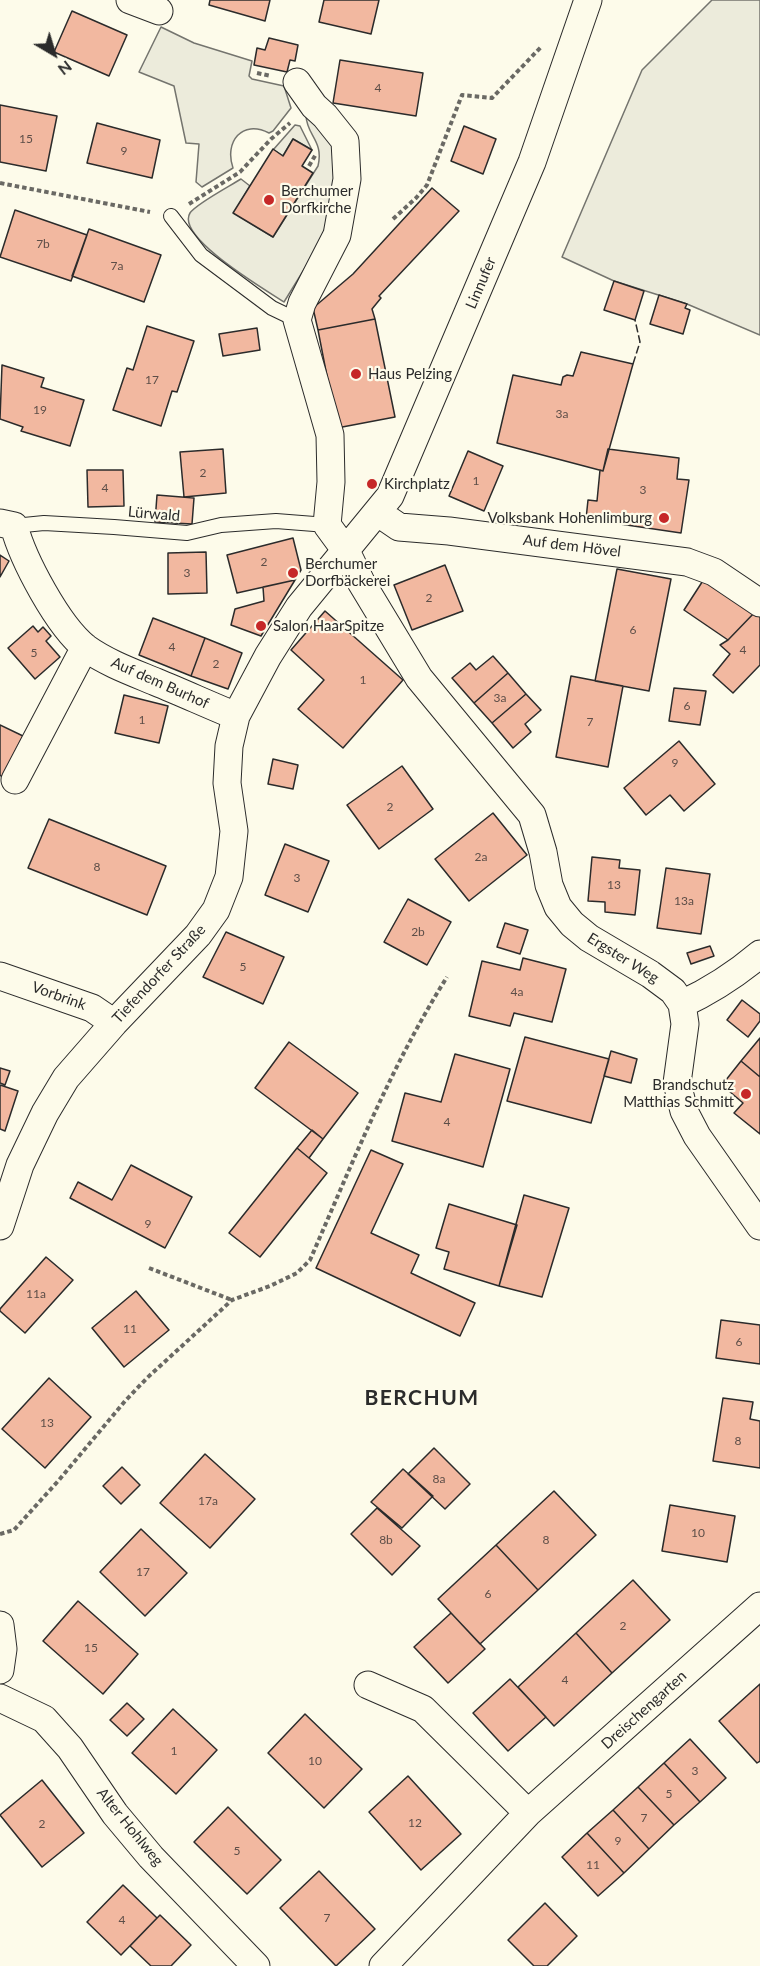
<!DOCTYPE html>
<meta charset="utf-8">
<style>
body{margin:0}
#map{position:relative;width:760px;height:1966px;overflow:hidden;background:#fdfbea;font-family:Lato,sans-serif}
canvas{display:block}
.north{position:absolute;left:24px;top:24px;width:60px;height:60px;-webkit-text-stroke:4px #fdfbea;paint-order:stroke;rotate:142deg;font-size:16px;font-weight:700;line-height:24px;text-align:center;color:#2b2b2b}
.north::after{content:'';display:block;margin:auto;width:21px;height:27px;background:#2b2b2b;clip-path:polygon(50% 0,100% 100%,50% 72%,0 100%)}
</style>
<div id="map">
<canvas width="760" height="1966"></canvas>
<div class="north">N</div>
</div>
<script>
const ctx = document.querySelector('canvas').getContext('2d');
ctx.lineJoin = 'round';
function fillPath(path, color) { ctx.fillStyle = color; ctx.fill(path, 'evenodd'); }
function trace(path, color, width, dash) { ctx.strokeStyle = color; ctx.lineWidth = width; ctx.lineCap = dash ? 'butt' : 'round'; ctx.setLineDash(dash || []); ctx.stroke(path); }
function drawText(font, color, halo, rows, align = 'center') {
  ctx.font = font + ' Lato,sans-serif'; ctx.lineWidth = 4.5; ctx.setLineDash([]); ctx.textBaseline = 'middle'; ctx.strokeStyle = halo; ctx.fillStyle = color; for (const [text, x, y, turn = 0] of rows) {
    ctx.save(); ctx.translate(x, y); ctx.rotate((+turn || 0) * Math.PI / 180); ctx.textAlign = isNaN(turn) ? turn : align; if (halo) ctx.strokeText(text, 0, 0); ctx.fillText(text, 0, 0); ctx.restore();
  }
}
const green = new Path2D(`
 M712,0H760V335L687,304L614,281L562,257L642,70Z
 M161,27L194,43L252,61L249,76L252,79L284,86L291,108L273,131L269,133C242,119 224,142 233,168L202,187L196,182L199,144L186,143L174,86L139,72Z
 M306,116L310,118L333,144L336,168L328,217L321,242L284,302C266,290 175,237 190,213C196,204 230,186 241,179L250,186L234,213L273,237L318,166C324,141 307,136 306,116Z
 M295,125L300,126L312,150L293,139L283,156L273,150Z`);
fillPath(green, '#ecebdb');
trace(green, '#74746e', 1.5);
const building = new Path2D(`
 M210,0H270L265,21L209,5Z
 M324,0H379L371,34L319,22Z
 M72,11L127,35L109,76L54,52Z
 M269,38L298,45L295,61L290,60L287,72L254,65L257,48L265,50Z
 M340,60L423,73L416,116L333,103Z
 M0,105L57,116L46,171L0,162Z
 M97,123L160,140L152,178L87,163Z
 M464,126L496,139L483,174L451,161Z
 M293,139L312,150L302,166L313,173L273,237L233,213L273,149L283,156Z
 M432,188L459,211L379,296L381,298L372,309L375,319L318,330L313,308L353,274Z
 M15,210L87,235L71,281L0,257Z
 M89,229L161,255L144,302L72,276Z
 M614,281L644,291L635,320L604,310Z
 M659,295L687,304L685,308L690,310L683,334L650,324Z
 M375,319L395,417L337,428L318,330Z
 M147,326L194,341L177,392L172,391L161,426L113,410L127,368L133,370Z
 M257,328L260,350L223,356L219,334Z
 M581,352L633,364L603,471L497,443L513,375L561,385L563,377L567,375L573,376Z
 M2,365L44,378L41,387L84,400L70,446L21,431L23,427L0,419Z
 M223,449L226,493L184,497L180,452Z
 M608,449L679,458L677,479L689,480L681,533L586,519L588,500L597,501L600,470L603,471Z
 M468,451L503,466L484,511L449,496Z
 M87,470H123L124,506L88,507Z
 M157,495L194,498L192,524L155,522Z
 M293,538L301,570L295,580L237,593L227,555Z
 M206,552L207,593L168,594V553Z
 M0,555L9,561L0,577Z
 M445,565L463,611L412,630L394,585Z
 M617,569L671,579L649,691L595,681Z
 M706,576L756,611L728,640L684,610Z
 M295,580L261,636L231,625L235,609L264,601L263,587Z
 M325,611L403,680L343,748L298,709L324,680L291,650Z
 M756,611L760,614V665L733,693L713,675L730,654L720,645L728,640Z
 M153,618L205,638L191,676L139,655Z
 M33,626L38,632L43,627L51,636L46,641L60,657L35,679L8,648Z
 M205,638L242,653L228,689L191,676Z
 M493,656L508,673L474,703L452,678L470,663L476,670Z
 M508,673L526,694L492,723L474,703Z
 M571,676L623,686L608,767L556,757Z
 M674,688L706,691L700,725L669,721Z
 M526,694L541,710L525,724L531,732L513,748L492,723Z
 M124,695L168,706L159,743L115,733Z
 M0,725L23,736L2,777L0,775Z
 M679,741L715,784L684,811L670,795L646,815L624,788Z
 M273,759L298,765L293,789L268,784Z
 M402,766L433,809L379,849L347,805Z
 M493,813L527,855L469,901L435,859Z
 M49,819L166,866L147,915L28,868Z
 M285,844L329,861L308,912L265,895Z
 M592,857L620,860L619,868L640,870L635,915L605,912V902L588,901Z
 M666,868L710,874L701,934L657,928Z
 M408,899L451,922L427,965L384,942Z
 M505,923L528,930L520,954L497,947Z
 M226,932L284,957L263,1004L203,977Z
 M710,946L714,956L691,964L687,953Z
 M523,958L566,969L552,1022L514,1013L510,1026L469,1016L482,961L520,970Z
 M742,1000L760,1014V1021L748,1037L727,1020Z
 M525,1037L609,1059L591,1123L507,1101Z
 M760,1038V1077L741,1061Z
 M289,1042L358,1093L323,1139L255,1088Z
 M611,1051L637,1059L631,1083L604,1076Z
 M455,1054L510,1069L483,1167L392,1141L405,1093L441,1102Z
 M741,1061L760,1077V1134L734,1113L743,1103L722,1085Z
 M0,1068L10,1071L5,1085L0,1083Z
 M0,1085L18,1091L5,1131L0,1129Z
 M312,1130L323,1139L309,1158L297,1148Z
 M297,1148L327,1173L260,1257L229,1233Z
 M371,1150L403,1164L371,1233L419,1255L411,1273L475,1303L460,1336L316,1268Z
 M131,1165L192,1197L165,1248L70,1198L78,1182L112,1200Z
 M524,1195L569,1208L542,1297L499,1286Z
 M449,1204L517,1225L499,1286L444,1269L449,1252L436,1248Z
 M46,1257L73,1280L25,1333L0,1311V1309Z
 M136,1291L169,1330L124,1367L92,1328Z
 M721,1320L760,1325V1364L716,1358Z
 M49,1378L91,1417L45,1468L2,1429Z
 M723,1398L753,1402L750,1419L760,1421V1468L713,1461Z
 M434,1448L470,1484L445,1509L408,1474Z
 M205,1454L255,1499L210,1548L160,1503Z
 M122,1467L140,1485L121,1504L103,1486Z
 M403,1469L433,1496L402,1528L371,1502Z
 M554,1491L596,1535L538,1590L496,1545Z
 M670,1505L735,1516L727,1562L662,1551Z
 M377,1508L420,1546L392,1575L351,1534Z
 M141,1529L187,1573L145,1616L100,1572Z
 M496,1545L538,1590L480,1644L438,1599Z
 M633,1580L670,1620L612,1673L576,1633Z
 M78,1601L138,1654L103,1694L43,1641Z
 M451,1613L485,1649L448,1683L414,1647Z
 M576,1633L612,1673L554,1726L518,1687Z
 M510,1679L546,1717L508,1751L473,1713Z
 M760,1684V1761L757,1763L719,1721Z
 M127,1703L144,1719L127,1736L110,1720Z
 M173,1709L217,1750L176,1794L132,1753Z
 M305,1714L362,1769L324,1808L268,1753Z
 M690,1739L726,1778L700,1802L664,1763Z
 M664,1763L700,1802L674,1825L638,1787Z
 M408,1776L461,1834L421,1870L369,1812Z
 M42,1780L84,1833L42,1867L0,1815Z
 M638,1787L674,1825L649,1849L613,1810Z
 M228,1807L281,1860L247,1894L194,1842Z
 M613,1810L649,1849L624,1873L587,1833Z
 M587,1833L624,1873L598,1896L562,1857Z
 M319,1871L375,1929L336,1966L280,1908Z
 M123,1885L157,1918L121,1955L87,1922Z
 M545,1903L577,1936L547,1966H534L508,1940Z
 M160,1915L191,1945L171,1966H151L130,1946Z`);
fillPath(building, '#f2b8a0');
trace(building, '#2b2b2b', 1.5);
const lane = new Path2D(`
 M171,216L201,255L272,308L297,320
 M14,526L44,523L114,527L187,533L221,525L276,521L327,525`);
const street = new Path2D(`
 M130,0L159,11
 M297,82L314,106L325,116L345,141L347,179L337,235L302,303L297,320L330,435L331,482L327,525L346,551L361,582L419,678L532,815L543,852L549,885L558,907L572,924L589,938L650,974L673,991L682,1004L685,1024L677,1083L684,1111L697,1136L760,1226
 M377,512L399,527L449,531L687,562L714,572L760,603
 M0,523L14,526C23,560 58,626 86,648C107,663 132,672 156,682C183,693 209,705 236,716
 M15,780L85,647
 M0,976L92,1008L114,1023
 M682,1004C712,990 734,976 760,954
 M0,1226L20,1165L45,1113L66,1078L114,1023L198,935L216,910L229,877L234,831L227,783L229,746L236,716L268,656L299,607L390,496L532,162L588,0
 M0,1625L3,1649L0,1670
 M368,1685L423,1709L528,1813
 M0,1698L44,1719L70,1748L115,1814L151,1857L256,1966
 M383,1966L528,1813L760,1606`);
trace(lane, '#2b2b2b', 16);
trace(street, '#2b2b2b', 29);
trace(new Path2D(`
 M257,73L271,76
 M309,166L316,154
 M0,183L150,212
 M189,204L240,172L271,139L290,123
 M393,219L416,198L427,185L462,95L492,98L541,47
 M149,1268L232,1300
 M0,1534L14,1530L59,1480L125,1401L147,1378L232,1300L270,1286L297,1273L310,1260C352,1164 391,1066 447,977`), '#6a6964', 4, [4.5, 3]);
trace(lane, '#fdfbea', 14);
trace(street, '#fdfbea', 27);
trace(new Path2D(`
 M633,364L640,342L635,320`), '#2b2b2b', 1.5, [8, 3]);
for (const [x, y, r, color] of [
 [269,200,6,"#c62828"],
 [356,374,6,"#c62828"],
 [372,484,6,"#c62828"],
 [664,518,6,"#c62828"],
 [293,573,6,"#c62828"],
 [261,626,6,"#c62828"],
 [746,1094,6,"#c62828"]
]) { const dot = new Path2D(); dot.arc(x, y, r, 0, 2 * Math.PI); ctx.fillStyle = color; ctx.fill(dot); trace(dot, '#fdfbea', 2); }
drawText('12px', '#5d4e48', null, [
 ["4",378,88],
 ["15",26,139],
 ["9",124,151],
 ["7b",43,244],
 ["7a",117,266],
 ["17",152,380],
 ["19",40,410],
 ["3a",562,414],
 ["2",203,473],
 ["1",476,481],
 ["4",105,488],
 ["3",643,490],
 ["2",264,562],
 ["3",187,573],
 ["2",429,598],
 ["6",633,630],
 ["4",172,647],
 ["4",743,650],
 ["5",34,653],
 ["2",216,664],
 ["1",363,680],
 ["3a",500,698],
 ["6",687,706],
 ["1",142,720],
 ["7",590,722],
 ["9",675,763],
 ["2",390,807],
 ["2a",481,857],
 ["8",97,867],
 ["3",297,878],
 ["13",614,885],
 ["13a",684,901],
 ["2b",418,932],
 ["5",243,967],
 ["4a",517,992],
 ["4",447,1122],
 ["9",148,1224],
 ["11a",36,1294],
 ["11",130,1329],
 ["6",739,1342],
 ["13",47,1423],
 ["8",738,1441],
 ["8a",439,1479],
 ["17a",208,1501],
 ["10",698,1533],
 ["8b",386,1540],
 ["8",546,1540],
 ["17",143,1572],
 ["6",488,1594],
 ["2",623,1626],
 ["15",91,1648],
 ["4",565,1680],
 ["1",174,1751],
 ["10",315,1761],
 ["3",695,1771],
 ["5",669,1794],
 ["7",644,1818],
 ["12",415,1823],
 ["2",42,1824],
 ["9",618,1841],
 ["5",237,1851],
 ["11",593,1865],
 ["7",327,1918],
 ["4",122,1920]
]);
drawText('15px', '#2b2b2b', '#fdfbea', [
 ["Berchumer",281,191],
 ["Dorfkirche",281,208],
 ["Haus Pelzing",368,374],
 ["Kirchplatz",384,484],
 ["Volksbank Hohenlimburg",652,518,"right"],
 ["Berchumer",305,564],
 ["Dorfbäckerei",305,581],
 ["Salon HaarSpitze",273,626],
 ["Brandschutz",734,1085,"right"],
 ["Matthias Schmitt",734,1102,"right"]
], 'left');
drawText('15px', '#2b2b2b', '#fdfbea', [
 ["Linnufer",481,283,-67],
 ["Lürwald",154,514,5],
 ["Auf dem Hövel",572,546,7],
 ["Auf dem Burhof",160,683,24],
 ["Ergster Weg",623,958,32],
 ["Tiefendorfer Straße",159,974,-47],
 ["Vorbrink",59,996,20],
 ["Dreischengarten",644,1710,-42],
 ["Alter Hohlweg",130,1827,51]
]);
ctx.letterSpacing = '1.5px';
drawText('bold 21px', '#2b2b2b', '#fdfbea', [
 ["BERCHUM",422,1398]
]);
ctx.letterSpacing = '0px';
</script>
